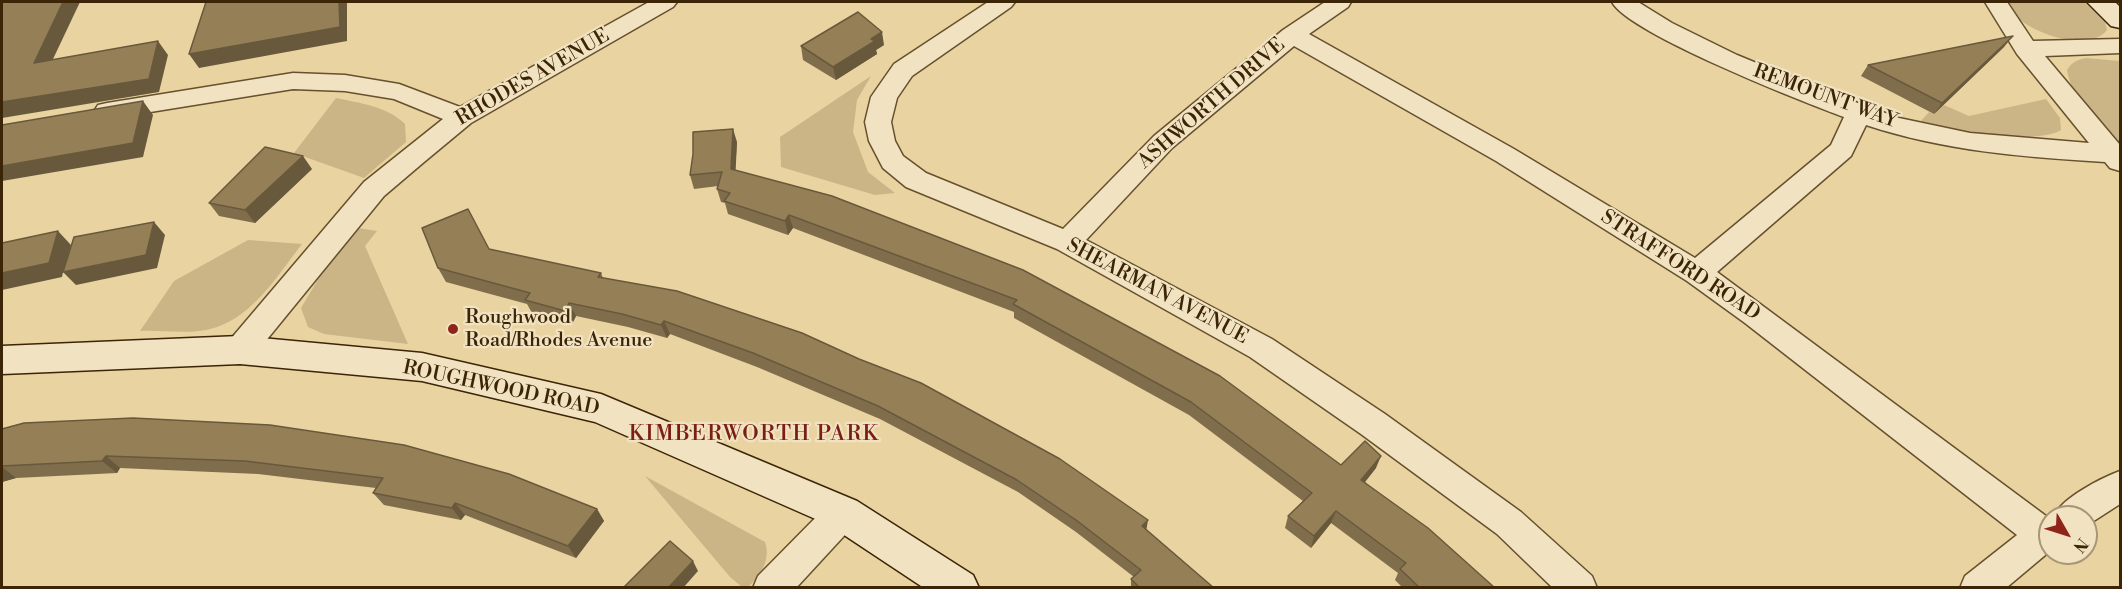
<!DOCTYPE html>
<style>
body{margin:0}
#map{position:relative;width:2122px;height:589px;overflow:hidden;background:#e9d3a1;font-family:"Libre Bodoni",serif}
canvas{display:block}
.frame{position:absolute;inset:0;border:3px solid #3b2506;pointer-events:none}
.north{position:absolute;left:2038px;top:505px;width:60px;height:60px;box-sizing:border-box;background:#f1e2c2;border:2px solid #a89677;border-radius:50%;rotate:129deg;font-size:16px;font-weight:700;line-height:24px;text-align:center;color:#3b2506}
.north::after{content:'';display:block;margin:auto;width:21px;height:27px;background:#8f2418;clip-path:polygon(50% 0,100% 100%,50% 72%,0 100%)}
</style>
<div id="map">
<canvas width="2122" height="589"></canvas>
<div class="frame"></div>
<div class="north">N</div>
</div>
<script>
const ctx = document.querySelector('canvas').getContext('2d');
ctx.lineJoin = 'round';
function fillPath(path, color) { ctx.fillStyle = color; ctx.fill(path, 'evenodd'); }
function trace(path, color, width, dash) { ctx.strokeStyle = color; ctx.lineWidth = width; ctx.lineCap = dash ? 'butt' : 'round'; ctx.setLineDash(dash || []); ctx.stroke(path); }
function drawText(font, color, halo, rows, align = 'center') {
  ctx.font = font + ' "Libre Bodoni",serif'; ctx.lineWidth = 4.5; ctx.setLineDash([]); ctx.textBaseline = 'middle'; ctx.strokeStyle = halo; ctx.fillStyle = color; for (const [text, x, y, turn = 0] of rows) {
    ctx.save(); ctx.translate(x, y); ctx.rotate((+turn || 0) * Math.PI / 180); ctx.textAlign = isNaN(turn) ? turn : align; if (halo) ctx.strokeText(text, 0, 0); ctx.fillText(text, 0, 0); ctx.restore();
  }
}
fillPath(new Path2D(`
 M2007,2H2084L2105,22L2107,30C2089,53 2034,34 2017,17C2013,13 2010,6 2007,2Z
 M2086,58L2120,61V147C2102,125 2071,100 2067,70C2072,62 2077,60 2086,58Z
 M871,76L857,100L853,132L868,172L895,193L875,195L781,167L780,137Z
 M336,98C359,103 387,106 405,124L406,142L364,178L294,153Z
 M2046,99L2060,118L2061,130C2042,144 1941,134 1921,121L1929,112L1934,114L1944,105L1969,116Z
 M358,228L377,231L365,246L408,344L324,334L308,327L301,308L326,266Z
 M248,240L302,244C277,276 250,322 206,330C185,334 161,330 140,331L174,281Z
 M645,476L765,542C771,559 761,576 748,587H742L730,577Z`), '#cbb587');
const street = new Path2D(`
 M649,2H677L673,7L471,123L424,162L384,196L251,359L240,362L229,359L224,350L229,341L364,182L443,119L394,99L345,91L293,89L107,119L98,117L94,111L98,105L107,103L293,73L345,75L399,84L460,107Z
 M988,2H1015L1011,7L912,76L897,98L891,122L895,141L903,156L926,173L1063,229L1154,136L1283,30L1325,2H1351L1348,7L1309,34L1514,149L1695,258L1831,145L1844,117C1803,102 1628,33 1612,2H1638L1672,23L1737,55L1822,90L1899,118L1970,133L2089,143L2017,54L1985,2H2007L2033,41L2120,39V53L2045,56L2120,145V171L2110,168L2105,162C2023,157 1945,151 1866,125L1851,156L1717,272L2046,516H2054C2062,498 2101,478 2120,471V504L2086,526V517H2050V551L2006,588H1960L1965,576L2017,535L1745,323L1687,281L1496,161L1294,46L1172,148L1086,240L1272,339L1385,414L1521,512L1592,576L1597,588H1553L1497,534L1361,434L1250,357L1057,249L906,187L883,168L869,141L865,122L871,97L894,64Z
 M843,498L855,502L860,513L855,524L796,588H753L758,576L831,502Z`);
const secondary = new Path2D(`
 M2087,2H2115L2120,7V28L2111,26Z
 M240,336L422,353L601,394L857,501L973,575L979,588H924L829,525L595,422L422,381L240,364L2,374V346Z`);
trace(street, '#66502d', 3);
trace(secondary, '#3b2506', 3);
fillPath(street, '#f1e2c2');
fillPath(secondary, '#f1e2c2');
fillPath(new Path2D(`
 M884,45L876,50L877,54L836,80L803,60L801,46Z
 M2004,47L1934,114L1861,76L1868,65Z
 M737,142L735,170L832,196L1341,465L1376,468L1365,482L1495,588H1403L1395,580L1398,573L1331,523L1311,548L1285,528L1288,516L1303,501L1189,415L1014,318V312L793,228L788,235L728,214L725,203L721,202L717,189L718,186L694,189L690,175Z
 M312,169L255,223L219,216L209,203Z
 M438,268L601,273L603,278L1147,530L1214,588H1131V579L1134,577L1076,532L1018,492L880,419L757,367L670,334L667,338L628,327L576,316L572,324L532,313L527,304L446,282Z
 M24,423L597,509L604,521L576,558L465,515L461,520L384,505L373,493L376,488L258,474L120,468L117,473L16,478L2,482V429Z`), '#806d4b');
fillPath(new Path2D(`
 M63,2H80L45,76L34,63Z
 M339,2H347V41L199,68L189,54Z
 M882,32L884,45L876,50L877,54L836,80L833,67L871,39Z
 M2013,36L2004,47L1934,114L1942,103Z
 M158,41L168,55L159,92L2,118V119V102Z
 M143,101L153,115L143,157L2,181V166Z
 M733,129L737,142L735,183L731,169Z
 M303,156L312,169L255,223L245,210Z
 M789,215L793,228L788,235L785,221Z
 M154,222L165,235L157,268L76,285L63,272L62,277L2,290V273L58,231L71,245L64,272Z
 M569,303L576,316L572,324L565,311Z
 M664,321L670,334L667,338L661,325Z
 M106,456L120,468L117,473L102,461Z
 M1381,456L1376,468L1357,492L1361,480Z
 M2,467L16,478L2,482Z
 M455,503L465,515L461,520L452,508Z
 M597,509L604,521L576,558L568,546Z
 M1336,511L1331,523L1311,548L1314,536Z
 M1148,520L1146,532L1142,526Z
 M693,561L698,571L683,588H668Z`), '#68593d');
const building = new Path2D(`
 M2,2H63L34,63L158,41L149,79L2,102Z
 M206,2H339L340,27L189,54Z
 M858,12L882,32L871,39L875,41L833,67L801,46Z
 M2013,36L1942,103L1868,65Z
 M143,101L133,143L2,166V125Z
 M733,129L731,169L832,196L1023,270L1220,376L1341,465L1365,441L1381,456L1361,480L1428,528L1495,588H1420L1400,569L1406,563L1336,511L1314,536L1288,516L1312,493L1191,402L1013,304L1017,300L789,215L785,221L724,201L730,193L717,189L722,172L690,175L693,154V132Z
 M265,147L303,156L245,210L209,203Z
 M468,209L489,249L601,273L598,277L677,291L802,333L859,359L921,383L1060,459L1148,520L1142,526L1214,588H1140L1131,579L1141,570L1076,520L1017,480L878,406L753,353L664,321L661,325L622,314L569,303L565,311L525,300L530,293L438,268L422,228Z
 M154,222L146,255L63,272L74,237Z
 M58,231L49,263L2,273V243Z
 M133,418L270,425L404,445L509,474L597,509L568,546L455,503L452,508L373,493L383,478L245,461L106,456L102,461L2,466V429L24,423Z
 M670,541L693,561L668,588H623Z`);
fillPath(building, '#957f57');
trace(building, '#68593d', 1.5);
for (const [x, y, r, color] of [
 [453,329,6,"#8f2418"]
]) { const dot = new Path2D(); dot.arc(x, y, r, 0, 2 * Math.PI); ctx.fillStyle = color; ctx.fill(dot); trace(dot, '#f1e2c2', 2); }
drawText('20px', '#3b2506', '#f1e2c2', [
 ["RHODES AVENUE",533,78,-30],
 ["REMOUNT WAY",1825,97,20],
 ["ASHWORTH DRIVE",1212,104,-41],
 ["STRAFFORD ROAD",1680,266,33],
 ["SHEARMAN AVENUE",1157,292,28],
 ["ROUGHWOOD ROAD",501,389,12]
]);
drawText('20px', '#3b2506', '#f1e2c2', [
 ["Roughwood",465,318],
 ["Road/Rhodes Avenue",465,341]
], 'left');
ctx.letterSpacing = '1.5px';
drawText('21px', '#7a1f14', '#f1e2c2', [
 ["KIMBERWORTH PARK",754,435]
]);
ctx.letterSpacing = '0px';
</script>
